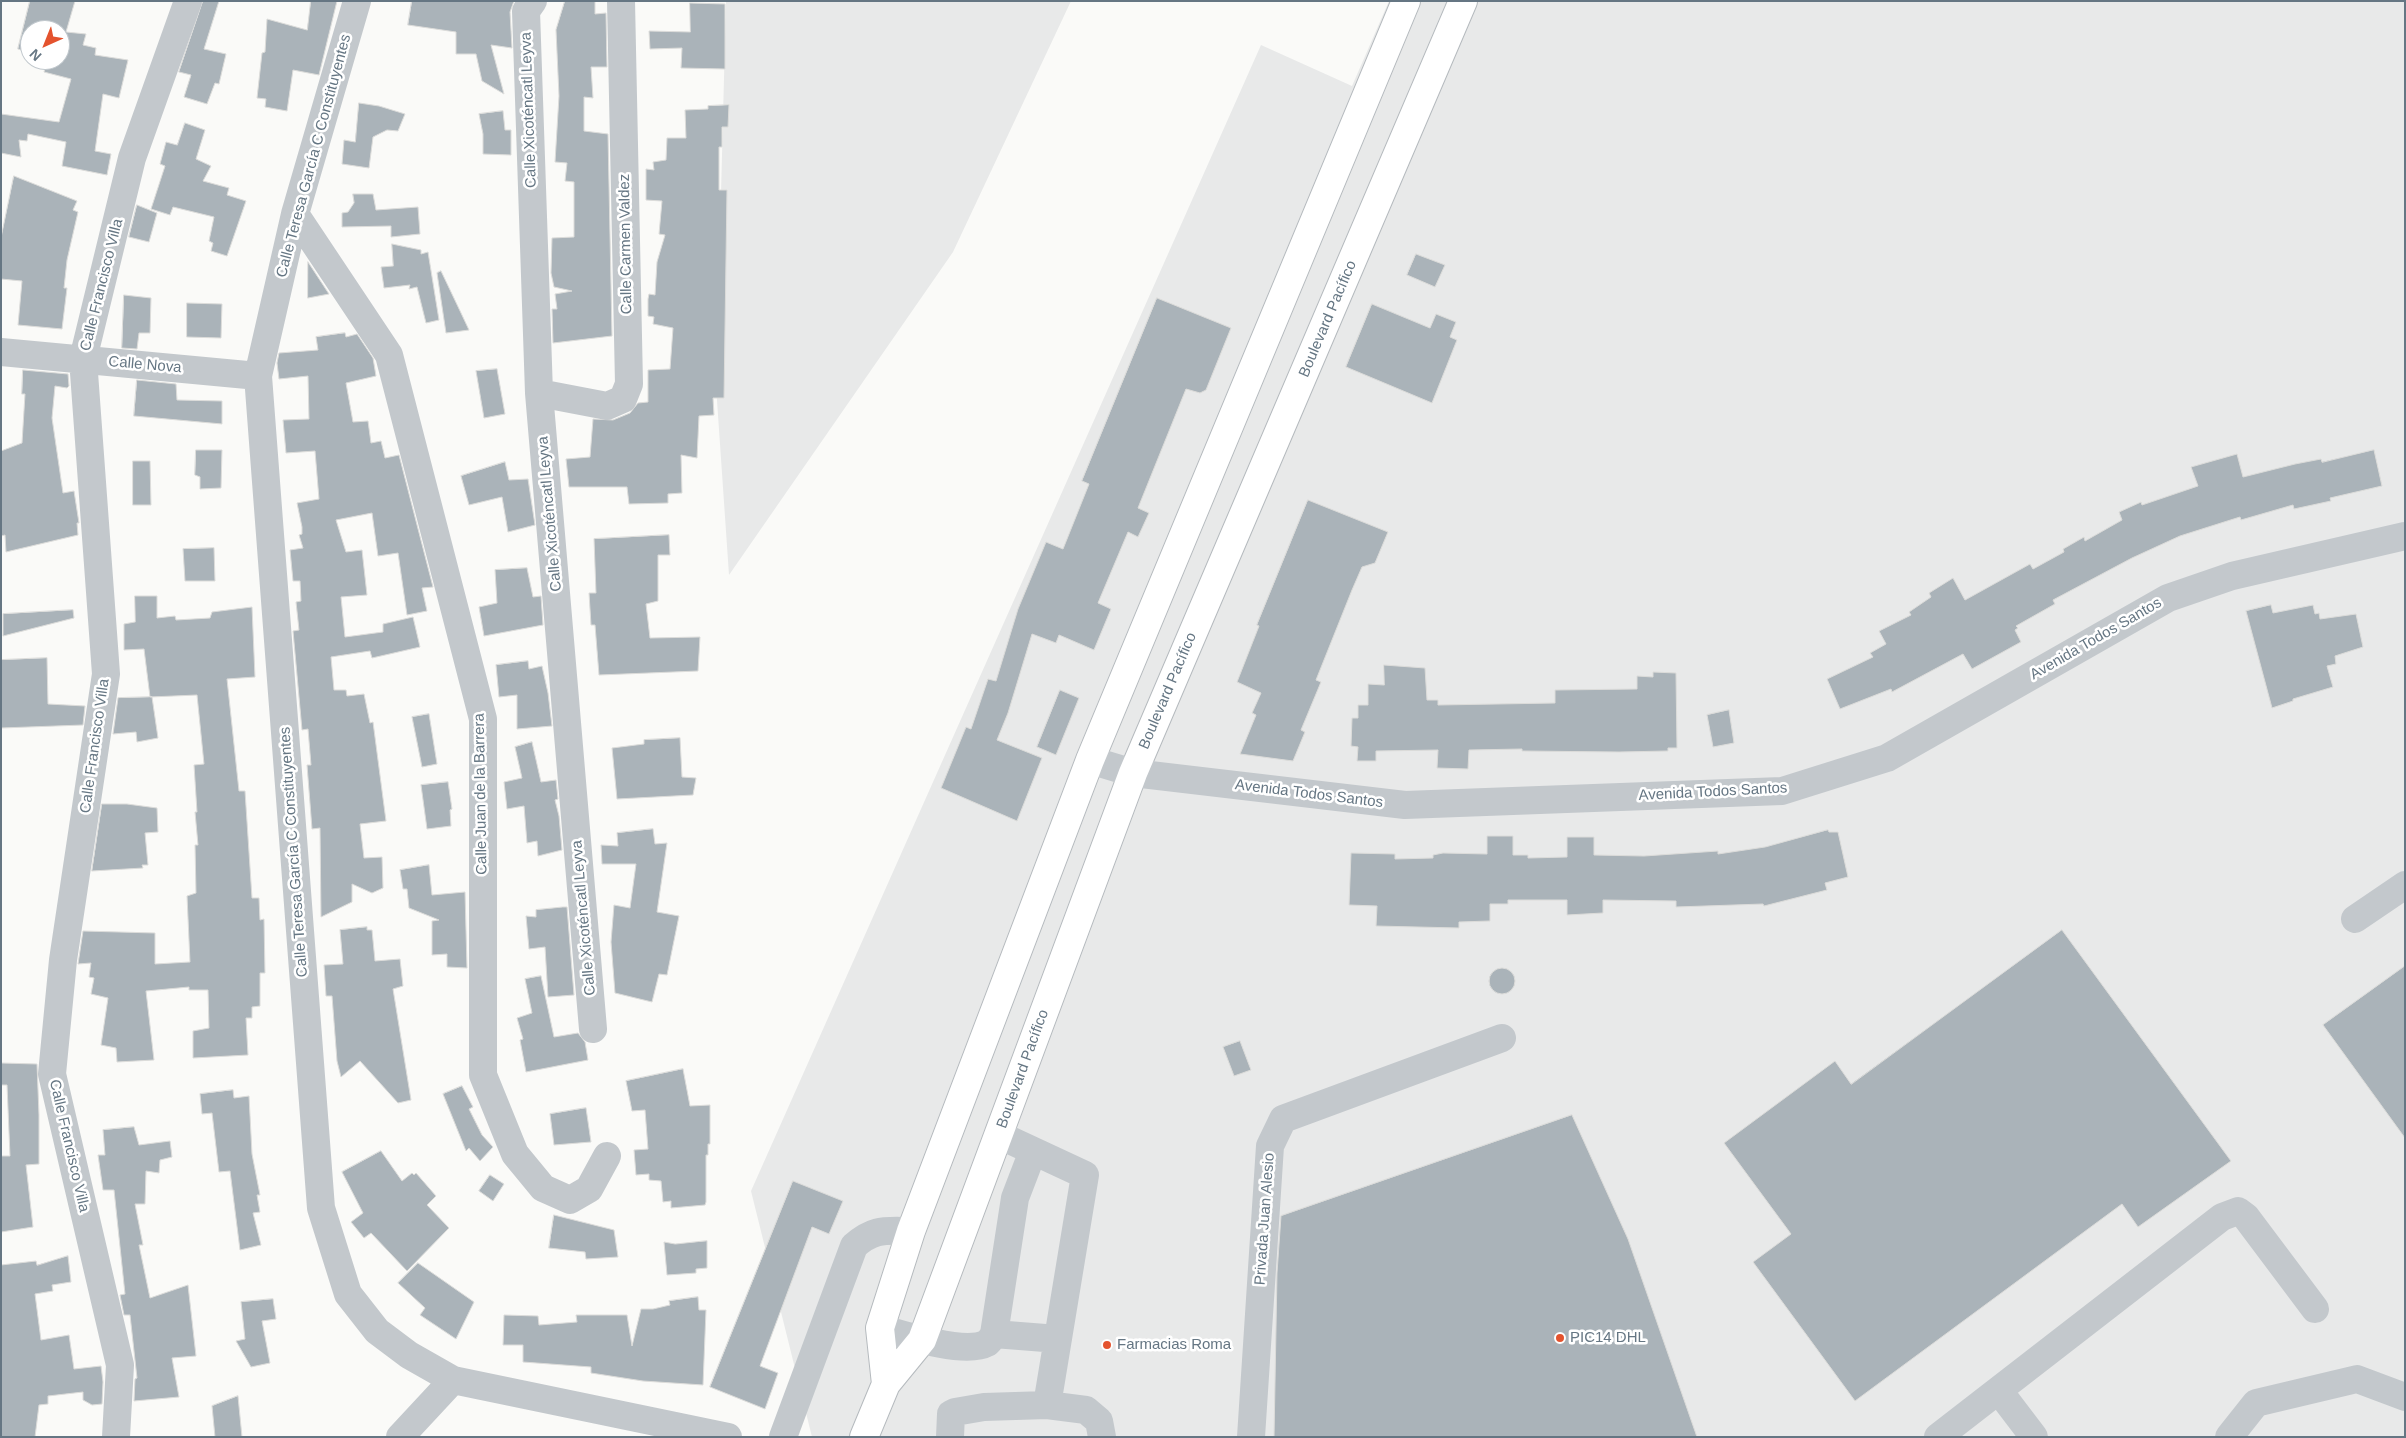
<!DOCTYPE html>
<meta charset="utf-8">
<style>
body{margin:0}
#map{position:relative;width:2406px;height:1438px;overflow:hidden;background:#fafaf8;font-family:Arial,sans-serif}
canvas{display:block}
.frame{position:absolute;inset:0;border:2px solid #657683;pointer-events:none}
.north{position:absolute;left:20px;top:20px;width:50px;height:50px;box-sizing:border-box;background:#fff;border:1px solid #c1c8cd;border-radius:50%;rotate:224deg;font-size:14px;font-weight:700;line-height:20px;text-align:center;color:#657683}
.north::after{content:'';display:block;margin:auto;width:18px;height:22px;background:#e4532e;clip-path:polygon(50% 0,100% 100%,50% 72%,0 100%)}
</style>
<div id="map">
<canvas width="2406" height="1438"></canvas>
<div class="frame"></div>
<div class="north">N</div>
</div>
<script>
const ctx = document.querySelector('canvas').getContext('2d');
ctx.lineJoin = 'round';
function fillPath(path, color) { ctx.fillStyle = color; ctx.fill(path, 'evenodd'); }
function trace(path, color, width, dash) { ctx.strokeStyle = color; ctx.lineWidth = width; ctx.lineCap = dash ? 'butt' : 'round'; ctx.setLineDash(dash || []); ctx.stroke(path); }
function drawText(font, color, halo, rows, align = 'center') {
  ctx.font = font + ' Arial,sans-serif'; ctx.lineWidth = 5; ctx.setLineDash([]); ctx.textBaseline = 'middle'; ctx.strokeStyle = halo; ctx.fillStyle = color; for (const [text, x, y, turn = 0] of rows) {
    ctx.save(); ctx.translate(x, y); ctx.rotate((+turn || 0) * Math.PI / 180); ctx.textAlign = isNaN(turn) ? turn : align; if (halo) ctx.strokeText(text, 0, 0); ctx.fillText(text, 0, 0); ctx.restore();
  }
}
fillPath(new Path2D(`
 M726,1H1071L953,252L729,575L716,386Z
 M1389,1H2405V1437H812L751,1191L1261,45L1352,86Z`), '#e8e9e9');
const building = new Path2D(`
 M30,1H75L66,32L86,34L83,45L96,48L95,55L128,60L119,98L103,94L95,151L111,154L107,175L62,166L66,142L28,134L27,141L19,140L21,157L1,153V114L59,122L71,79L44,72L47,60H60V30H30V53L18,49Z
 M203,1H219L204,49L226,54L219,84L215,83L207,104L184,97L191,75L179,72Z
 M311,1H337L319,75L293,70L287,111L265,107L266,99L257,98L262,53L265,52L267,19L307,30Z
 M412,1H514L510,12L512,48L491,45L504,94L482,81L476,54H456V32L408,25Z
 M565,1H595V14L606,13L607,67H591L593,98L584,97V131L608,134L612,336L553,343L552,309H557L555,294L572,291L554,287L551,273L552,238L574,237V182L565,181L567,163L555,162L559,96L556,30Z
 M690,3L725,4V69L681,68L682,48L650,49L649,31L690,32Z
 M359,103L379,106L405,114L398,131L387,130L373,137L369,168L342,164L344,140L355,142Z
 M729,105L728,127H722V147H719V190H727L724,398H713L714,415L699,416L697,458L681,455L682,493L668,494V503L629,504L627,487H569L566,459L590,457L593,419L613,420L630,413L638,403L648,402V370L670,369L673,328L653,324L654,317L648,316V299L649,294L655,295L657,262L665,235L659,234L662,201L646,200V169L654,170L653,162L666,160L667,138H686L685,110L708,109V106Z
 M503,111L505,130H511V155L483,154V134L479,114Z
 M185,123L205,130L196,159L211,166L203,181L229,188L227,195L246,201L227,256L211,251L213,243L209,241L214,217L173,207L170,215L151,209L165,166L160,164L166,142L177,145Z
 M14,176L77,201L73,210L78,212L67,260L64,288H67L62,329L18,325L22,281L1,279V238Z
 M353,194H373L376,210L418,207L420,234L391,237V226L342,227V213L348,212L354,203Z
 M137,205L157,213L149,242L129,237Z
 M392,244L421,250V254L428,252L439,320L426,323L417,287L409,289L410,285L384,288L381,267L393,266Z
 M1416,254L1445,265L1435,287L1407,275Z
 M308,262L329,294L308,298Z
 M441,271L461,313L469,330L446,333L437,273Z
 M124,295L151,298L150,333H139L137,349L122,348Z
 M1157,298L1231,328L1206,390L1200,393L1186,389L1138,508L1149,513L1138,537L1128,532L1098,603L1111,609L1094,650L1059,635L1056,643L1032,634L1008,713L997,740L1042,758L1017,821L941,788L966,727L971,729L988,679L996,681L1018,609L1046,542L1063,549L1089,484L1082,481Z
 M187,303L222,304L221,338L187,337Z
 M1372,304L1430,328L1436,314L1456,322L1450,337L1457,340L1432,403L1346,367Z
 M345,333L346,337L357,334L373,358L376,376L346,383L353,422L368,421L371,443L381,441L385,458L399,455L433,587L422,588L427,611L407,615L398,553L378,556L372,513L336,520L346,552L362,550L367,595L341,597L345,637L383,632V624L413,617L420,647L372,658L370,651L331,657L334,690H346L347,696L364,694L370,723L373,722L386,821L360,824L364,858L382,857L383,888L372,893L352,884V902L321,917L320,828L312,829L307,765H311L308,729L302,730L293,631L299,630L296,602L301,601L300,581H293L290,550L303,548L299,535L302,534V527L297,503L319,499L315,451L286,453L283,420L309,419L308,376L279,379L277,363L279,353L318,350L316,337Z
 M497,369L505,414L484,418L476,371Z
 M23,370L68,374L69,386L67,388L55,386L52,418L63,493L74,491L79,523H77L78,535L6,552L5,535L1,536V451L22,443L25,394H22Z
 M137,380L176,384L177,400L222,401V424L134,416Z
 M196,450H222L221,488L200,489V477L195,475Z
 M2374,450L2382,486L2330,498L2331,501L2294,509L2293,505L2241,520L2240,517L2180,536L2132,558L2053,600L2055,604L2016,626L2018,628L2015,630L2021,642L1972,669L1963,654L1892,692L1891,689L1840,709L1827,679L1873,657L1870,653L1886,644L1879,631L1911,615L1909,612L1931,597L1929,593L1953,578L1965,600L2030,564L2033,569L2064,552L2063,549L2084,537L2085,541L2122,520L2119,512L2141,502L2142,505L2198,486L2191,467L2237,454L2243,477L2295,464L2321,459L2322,462Z
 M133,461H150L151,505H133Z
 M505,462L509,480L528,479L535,525L508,532L502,497L469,505L461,476Z
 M1308,500L1388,532L1375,563L1362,567L1352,590L1316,680L1321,682L1301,730L1305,732L1293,761L1240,754L1256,715L1252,713L1261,693L1237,682L1259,626L1257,625Z
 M669,535L670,555H658V601L646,604L650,638L700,637L698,671L599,675L595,625H591L589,593H596L594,539Z
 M214,548L215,581H185L183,549Z
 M527,568L533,597L541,596L543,625L484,636L479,607L497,603L495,570Z
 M135,596H157V618L175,616L176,620L210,618L212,612L252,607L255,677L227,679L239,791H245L252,898H259L260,920L264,919L265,973H260V1006L252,1007V1018H246L248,1055L193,1058V1031L209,1028L208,990H189V987L146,991L154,1060L117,1062L116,1048L101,1045L108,998L91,994L94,978L89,977L91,963L78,964L83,931L155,933V964L190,962L187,896L196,893L195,845H198L195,812H197L194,765L204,764L197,695L150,697L144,649L124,650V624L135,622Z
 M2271,605L2273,613L2313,605L2315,614L2319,613L2320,619L2356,614L2363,647L2335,656L2336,664L2327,666L2333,687L2293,699V701L2272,708L2246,611Z
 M73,610L74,618L3,636V614Z
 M47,658L48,704L85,706L83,725L1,728V660Z
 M528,661L529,669L542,666L548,693L552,726L517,729V695L499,697L496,665Z
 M1384,665L1425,668L1427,700H1438V705L1555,703V690L1637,689V676L1653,677V672L1676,673L1677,748H1668V751L1619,752L1522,751V749L1469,750L1468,769L1437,768L1438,750L1376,751V761H1357L1358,747L1351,746L1352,718H1358V705H1368V684L1384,685Z
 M1060,690L1079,698L1056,755L1037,747Z
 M152,697L158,738L137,742L136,732L113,734L118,698Z
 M1729,710L1734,743L1713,747L1707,715Z
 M429,714L437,764L422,767L412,717Z
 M680,738L682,777L696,778L693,795L617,799L612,748L644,744V740Z
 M532,742L541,782L556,780L558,799L555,800L559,816L562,850L538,856L537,841L527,843L524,806L507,809L504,782L522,778L515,747Z
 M448,782L452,809L450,810L451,826L427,829L421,785Z
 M102,804H127L157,808L158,832L145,833L148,865H142L143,868L92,871Z
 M653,829L655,844L667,843L657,912L679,916L667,975L659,974L652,1002L615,993L611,942L614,905L630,908L636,864H602L601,845L618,846L617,833Z
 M1828,830L1829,832H1838L1848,877L1825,883L1827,890L1764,906L1763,904L1676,907V901L1603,900V913L1567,915V900H1508V904H1490V921L1459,922V928L1376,926L1377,906L1349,905L1351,853L1395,854V859L1433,858V855L1443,853L1487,854V836H1513V855H1528V858L1567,857V837H1594V855L1644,856L1718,851V854L1765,847Z
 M429,865L432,895L465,892L467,968L447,967V954L432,955V921L439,920L409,908L407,889H403L400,870Z
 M563,907H567L574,995L548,997L545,947L529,949L526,916L536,917V910Z
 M367,927V930H372L375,961L400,959L403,986L393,989L411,1100L398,1103L360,1061L341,1077L337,1061L332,996H326L324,965L343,964L340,930Z
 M2062,930L2231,1161L2138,1227L2122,1204L1855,1401L1753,1262L1791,1234L1724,1143L1835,1061L1851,1084Z
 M2405,966V1138L2323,1025Z
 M1489 981a13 13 0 1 1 26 0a13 13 0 1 1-26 0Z
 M541,976L554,1037L578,1033L585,1042L588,1060L526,1072L520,1040L523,1039L517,1018L532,1013L525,979Z
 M1240,1041L1251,1070L1234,1076L1223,1047Z
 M1,1063L37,1064L39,1115V1164L26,1165L33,1227L1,1232V1156H10L7,1085H1Z
 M683,1069L690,1106L710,1105V1144H708V1155H706V1202L705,1205L671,1208V1201L663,1202L661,1181L649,1180V1174L636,1175L634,1150L648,1149L645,1110L632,1111L626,1081Z
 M462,1086L473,1107L469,1109L482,1135L493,1147L480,1161L469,1148L466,1151L443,1094Z
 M233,1090L234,1098L249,1096L252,1154L260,1195H257L260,1212L253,1213L261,1245L240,1250L230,1171L219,1172L212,1113L202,1114L200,1094Z
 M586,1108L591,1142L554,1145L550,1114Z
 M1572,1115L1628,1239L1697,1437H1274L1277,1273L1281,1216Z
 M134,1127L139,1145L170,1141L172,1157L160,1160L159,1173L146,1171L145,1204H135L143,1245H139L150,1298L188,1285L196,1356L172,1358L179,1397L134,1401L135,1379L137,1378L130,1315H124L120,1295L125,1294L114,1190H103L98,1155H105L103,1130Z
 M381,1151L402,1181L412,1173L414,1175L416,1173L436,1196L427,1205L449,1228L407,1271L371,1233L364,1238L351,1222L363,1213L342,1172Z
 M490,1175L504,1184L493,1201L479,1191Z
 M793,1181L843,1201L829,1234L812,1227L760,1366L778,1373L765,1409L710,1387Z
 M554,1215L614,1230L618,1257L586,1259L585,1252L549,1248Z
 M707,1241V1268L696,1269V1273L667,1275L664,1242L675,1244Z
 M68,1256L71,1282L52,1285L53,1291L35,1294L41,1340L69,1335L74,1369L101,1366L103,1382L102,1404L92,1405L83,1400V1392L48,1396V1404L39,1405L35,1437H1V1265L36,1261L37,1265Z
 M418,1263L474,1302L456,1339L420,1315L425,1308L398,1283Z
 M698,1297L699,1310H706L703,1385L643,1381L591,1373V1367L523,1362V1345H503L504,1315L538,1316L539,1325L577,1322L576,1315H627L632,1346L641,1309H653L670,1305L669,1301Z
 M273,1299L276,1319L262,1321L270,1363L251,1367L236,1341L245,1339L241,1302Z
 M238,1396L242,1437H215L212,1406Z`);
fillPath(building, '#aab3b9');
trace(building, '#dcdcda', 1);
const major = new Path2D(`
 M886,1384L880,1328L911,1231L1090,760L1406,1
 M864,1437L886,1384L922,1340L1133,773L1463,1`);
trace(major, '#b5babe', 30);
trace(new Path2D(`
 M357,1L295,214L258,376L321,1208L348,1294L377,1331L409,1355L453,1380L728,1437
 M533,1L526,11L539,393L593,1029
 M295,214L389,355L483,719V1075L515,1154L543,1188L570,1200L589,1189L607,1156
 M1,352L258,376
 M539,393L607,406L623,399L629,384L621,1
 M1090,760L1133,773L1405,805L1782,791L1887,758L2168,598L2232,576L2405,536
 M2355,919L2405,885
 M999,1135L1085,1175L1047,1405L1086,1410L1099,1421L1102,1437
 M880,1328C904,1335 965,1355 987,1343C990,1341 992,1337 994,1334L1015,1198L1033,1151
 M994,1334L1058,1339
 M1999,1391L2034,1437
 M116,1437L120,1365L52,1074L63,960L106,674L83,359L132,158L188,1
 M400,1437L453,1380
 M783,1437L854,1246C874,1228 885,1231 911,1231
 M950,1437L951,1414L955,1412L984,1407L1047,1405
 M1251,1437L1270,1146L1283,1119L1502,1038
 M1938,1437L2222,1217L2238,1211L2246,1217L2315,1309
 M2229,1437L2256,1403L2357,1379L2405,1397`), '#c3c8cc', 28);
trace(major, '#fff', 28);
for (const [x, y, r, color] of [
 [1560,1338,5,"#e4532e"],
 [1107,1345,5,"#e4532e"]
]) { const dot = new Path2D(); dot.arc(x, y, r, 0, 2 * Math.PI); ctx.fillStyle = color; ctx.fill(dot); trace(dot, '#fff', 2); }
drawText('15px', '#657683', '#fff', [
 ["Calle Xicoténcatl Leyva",529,110,-92],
 ["Calle Teresa García C Constituyentes",314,156,-75],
 ["Calle Carmen Valdez",626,244,-91],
 ["Calle Francisco Villa",102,285,-76],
 ["Boulevard Pacífico",1328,319,-67],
 ["Calle Nova",145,365,5],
 ["Calle Xicoténcatl Leyva",550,514,-95],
 ["Avenida Todos Santos",2096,639,-30],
 ["Boulevard Pacífico",1168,691,-67],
 ["Calle Francisco Villa",95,746,-82],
 ["Avenida Todos Santos",1713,792,-3],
 ["Calle Juan de la Barrera",481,794,-91],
 ["Avenida Todos Santos",1309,794,7],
 ["Calle Teresa García C Constituyentes",294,852,-94],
 ["Calle Xicoténcatl Leyva",584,918,-95],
 ["Boulevard Pacífico",1023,1069,-70],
 ["Calle Francisco Villa",69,1146,77],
 ["Privada Juan Alesio",1265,1219,-86]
]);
drawText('15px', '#657683', '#fff', [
 ["PIC14 DHL",1570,1338],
 ["Farmacias Roma",1117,1345]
], 'left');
</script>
